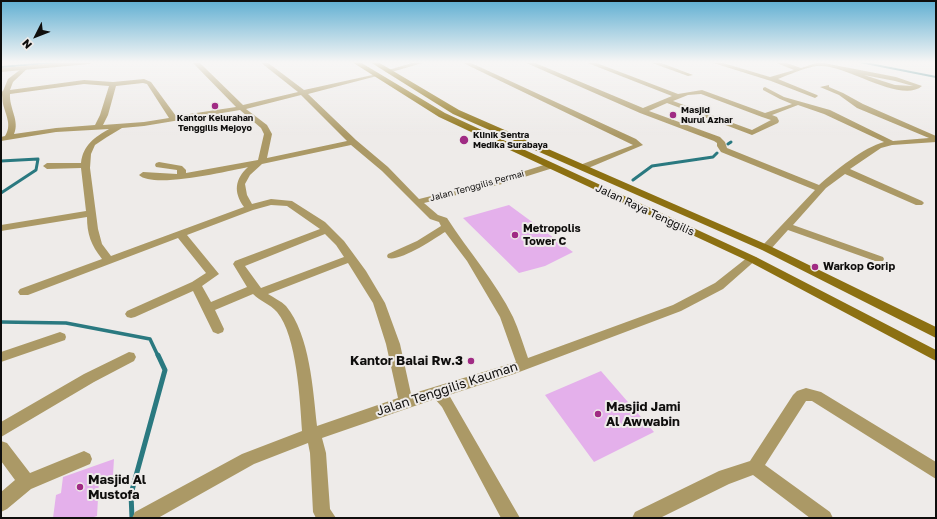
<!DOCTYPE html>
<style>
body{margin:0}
#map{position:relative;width:937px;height:519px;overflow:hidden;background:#eeebe9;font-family:"Golos Text",sans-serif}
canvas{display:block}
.frame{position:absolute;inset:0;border:2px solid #0f0e0d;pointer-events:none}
.north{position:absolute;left:16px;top:16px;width:40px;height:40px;-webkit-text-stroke:3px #eeebe9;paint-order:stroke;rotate:228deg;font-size:11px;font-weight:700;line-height:16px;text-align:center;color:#0f0e0d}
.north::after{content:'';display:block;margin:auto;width:14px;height:18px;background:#0f0e0d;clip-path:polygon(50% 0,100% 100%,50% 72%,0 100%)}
</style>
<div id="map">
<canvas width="937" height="519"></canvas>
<div class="frame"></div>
<div class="north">N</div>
</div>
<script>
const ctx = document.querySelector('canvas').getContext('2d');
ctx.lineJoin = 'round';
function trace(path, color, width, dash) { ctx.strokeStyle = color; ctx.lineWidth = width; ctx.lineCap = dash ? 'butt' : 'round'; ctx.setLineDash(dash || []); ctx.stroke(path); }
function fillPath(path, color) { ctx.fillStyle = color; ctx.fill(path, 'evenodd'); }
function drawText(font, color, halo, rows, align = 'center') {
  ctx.font = font + ' "Golos Text",sans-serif'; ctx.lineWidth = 4; ctx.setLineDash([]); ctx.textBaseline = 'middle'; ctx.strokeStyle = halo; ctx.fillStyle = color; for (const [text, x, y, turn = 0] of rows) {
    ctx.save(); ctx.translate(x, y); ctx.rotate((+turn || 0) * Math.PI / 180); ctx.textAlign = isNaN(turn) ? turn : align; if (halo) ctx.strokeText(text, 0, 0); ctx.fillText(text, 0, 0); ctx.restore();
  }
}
trace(new Path2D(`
 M860,62L936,77
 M1,67L61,62`), '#2a7980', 2);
trace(new Path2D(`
 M728,144L731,142
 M1,161L38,159L36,170L1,193
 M633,180L652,166L713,157L717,153`), '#2a7980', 3);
trace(new Path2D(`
 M1,322L66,323L150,339L158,356`), '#2a7980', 3.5);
trace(new Path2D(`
 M132,518L131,494L165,370L158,355`), '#2a7980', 5);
fillPath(new Path2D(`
 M509,205L573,252L545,266L519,273L463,218Z
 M601,371L654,432L594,462L545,395Z
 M114,459L113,475L99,481L97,516L91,518H53L56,495L61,493L63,477Z`), '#e4b0eb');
fillPath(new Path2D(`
 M192,62H199L243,105L298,92L260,62H267L304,90L377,74V76L308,94L356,140L388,167L419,199L496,180L547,164H553L554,166L553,168L502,184L424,203L438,215L447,218C468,251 496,282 513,317C519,330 523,344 528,358L673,305L715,283L748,257H756L757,259L723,289L681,311L514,374L449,395L520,518H501L442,407L435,399L322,438L326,453L330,509L336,518H316L313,512L310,453L308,443L254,464L158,518H132L135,512L242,454L302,431C300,401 297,336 277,312C270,304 260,301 253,294L215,310L224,329L223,332L218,334L213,332L193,291L135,317L131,318L127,317L125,314L127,311L192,282L206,273L178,238L28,295H20L18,292L20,289L102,259C91,245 87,234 87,217L1,231V225L86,211L81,168L47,169L43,166L47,163H81C83,145 95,137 109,129L56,132L1,141V137L5,136C12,125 6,116 3,104C2,100 3,96 1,92L3,91L8,79L25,66L28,68L13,82L10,90L84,80L113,82L144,79L151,82L176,116L236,107ZM143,83L147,84L169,118L144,122L103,125L108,115L116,86ZM84,84L109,86L100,115L95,125L56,128L14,134C20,121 9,108 10,94ZM301,95L347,141L267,158L272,134L267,125L246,109ZM240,110L261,128L264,134L258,160L186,173V170L182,166L159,162L156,163L155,165L156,167L177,170V174L143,172L139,175C153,189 229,171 248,167C235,179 233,192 244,207L111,256L102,244L98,229L90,168L91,154L95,145L107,137L122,128L144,126ZM351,145L382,171L430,219L439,222L441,226L417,241L388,254L387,256L388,258C400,262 434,239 445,232L467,261L500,317L516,362L411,394L400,344L385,303L366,271L344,241L325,222L292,201L271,199L252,204L247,195L245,184L250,175L262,164ZM271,205L287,206L320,229L235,261L233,264L247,287L211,302L202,286L219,274L187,235L253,210ZM325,234L336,245L344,257L261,288L245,266ZM348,263L373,303L386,344L398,398L317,426C313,390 310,335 286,306C281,301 274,298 268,294Z
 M415,62H426L388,73L385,71Z
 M461,62H469L636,139L643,145L586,169H580L579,167L580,165L633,145Z
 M524,62H533L643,108L672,96L585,62H594L678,94L702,90L765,113L792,104L780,99L763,90V88L765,87L784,97L830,110L893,141L929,138L857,108L839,95L820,87L829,85V87L843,93L863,104L936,136V142L892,145L881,148L850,169L922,201L924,203L922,205H916L845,174L826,188L793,225L883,257L884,259L883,261H875L788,230L770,250H762L761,248L762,246L815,190L721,152L717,146V143L714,141L640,113ZM701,94L762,117L771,120L752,130L673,101L688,95ZM667,103L752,135L778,123L779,121L777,117L772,115L798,105L824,114L884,142C864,147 835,171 819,185L727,148L725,142L720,137L649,111Z
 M649,62H659L693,75L688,76Z
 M710,62H720L770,77L794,70L774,62H784L801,68L819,62L896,77L922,86C901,104 845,64 819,66C809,66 788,75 778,79L817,95L818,96L815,98L771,81ZM864,75L895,81L913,86L895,85Z
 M60,332L65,334L66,337L65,340L1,362V352Z
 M129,352L134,353L136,357L134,361L94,382L1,437V422L84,374Z
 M806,388L821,392L936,462V479L812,401H806L765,465L830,512L833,518H810L753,475L729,484L660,518H632L635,512L719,471L750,461L793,395L797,391Z
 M1,441L7,443L30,473L84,451L90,454L92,459L90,464L31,489L7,509L1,512V492L15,480L1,461Z`), '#ab9966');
fillPath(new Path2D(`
 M67,62H93L90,64L1,72V68Z`), '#ab9966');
fillPath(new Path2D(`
 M352,62H360L445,113L756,257L936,350V361L748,261L439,117Z
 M370,62H378L459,110L770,246L936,327V338L762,250L453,114Z`), '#8c7012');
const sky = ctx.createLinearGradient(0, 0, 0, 135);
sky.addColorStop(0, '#60afd2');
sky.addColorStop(0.46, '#f7f6f5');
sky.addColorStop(1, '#f7f6f500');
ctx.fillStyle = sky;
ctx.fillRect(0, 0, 937, 135);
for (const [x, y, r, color] of [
 [215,106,4,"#a02b84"],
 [673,115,4,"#a02b84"],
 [464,140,5,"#a02b84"],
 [515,235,4,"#a02b84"],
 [815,267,4,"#a02b84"],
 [471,361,4,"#a02b84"],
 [598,414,4,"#a02b84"],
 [80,487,4,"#a02b84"]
]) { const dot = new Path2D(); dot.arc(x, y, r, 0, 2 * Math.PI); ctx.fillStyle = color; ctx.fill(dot); trace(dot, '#eeebe9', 1.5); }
drawText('bold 9px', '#0f0e0d', '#eeebe9', [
 ["Masjid",681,110],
 ["Nurul Azhar",681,120],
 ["Kantor Kelurahan",215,118,"center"],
 ["Tenggilis Mejoyo",215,128,"center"],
 ["Klinik Sentra",473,135],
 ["Medika Surabaya",473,145]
], 'left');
drawText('9px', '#0f0e0d', '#eeebe9', [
 ["Jalan Tenggilis Permai",477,186,-15]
]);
drawText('11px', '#0f0e0d', '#eeebe9', [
 ["Jalan Raya Tenggilis",645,210,25]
]);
drawText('bold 11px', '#0f0e0d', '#eeebe9', [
 ["Metropolis",523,229],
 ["Tower C",523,242],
 ["Warkop Gorip",823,267]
], 'left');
drawText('bold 13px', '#0f0e0d', '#eeebe9', [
 ["Kantor Balai Rw.3",463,361,"right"],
 ["Masjid Jami",606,407],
 ["Al Awwabin",606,422],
 ["Masjid Al",88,480],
 ["Mustofa",88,495]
], 'left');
drawText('13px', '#0f0e0d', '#eeebe9', [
 ["Jalan Tenggilis Kauman",447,389,-18]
]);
</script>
